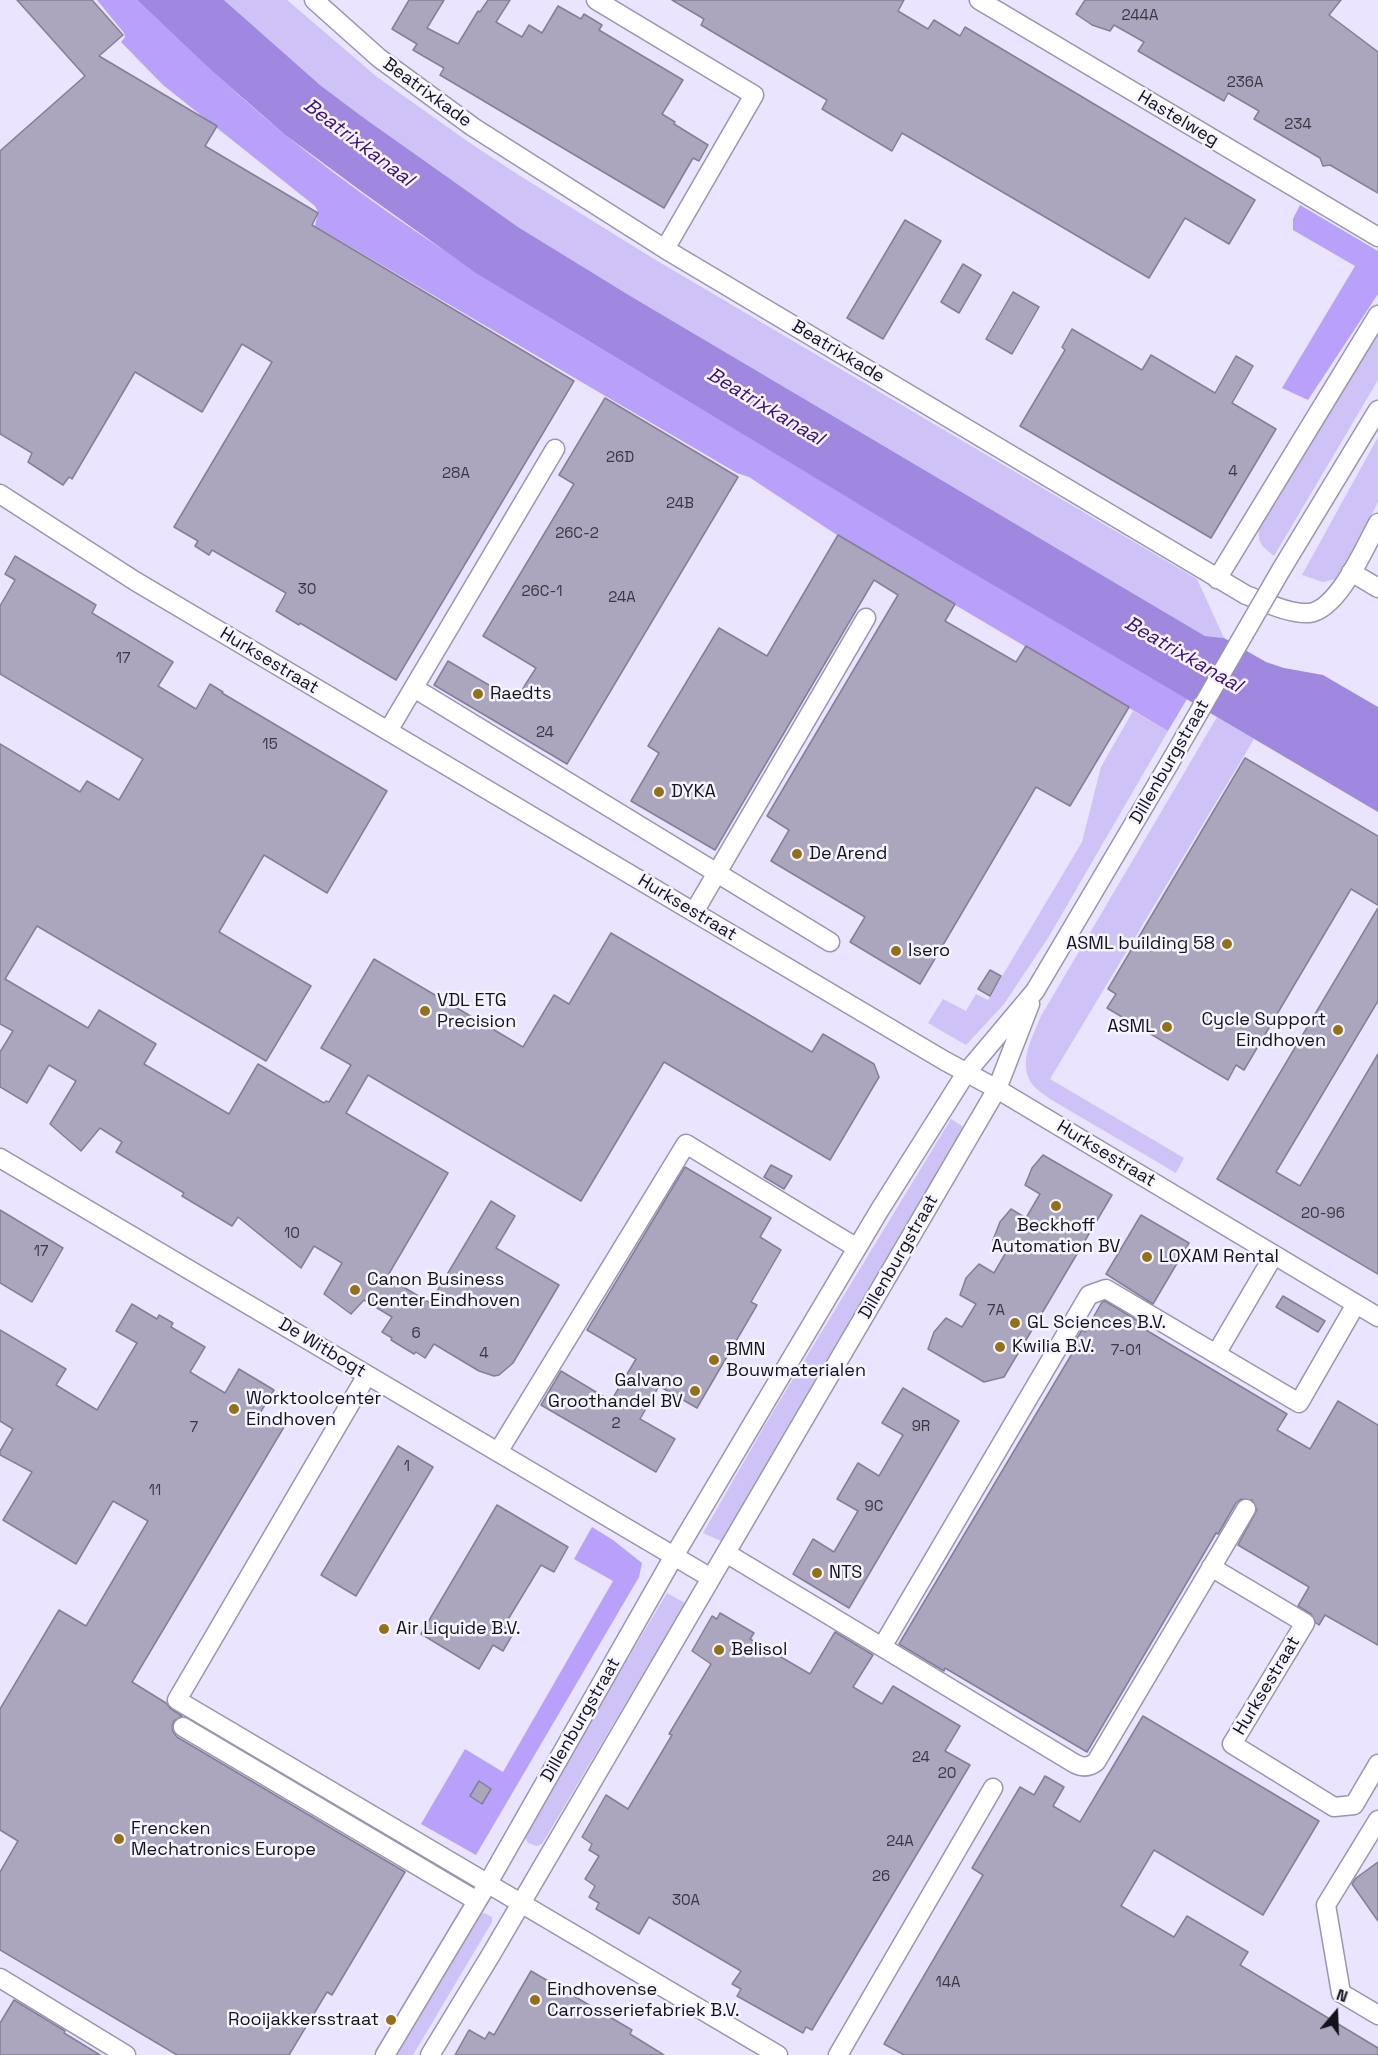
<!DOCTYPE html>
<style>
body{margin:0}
#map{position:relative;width:1378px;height:2055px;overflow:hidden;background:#eae4ff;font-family:"Space Grotesk",sans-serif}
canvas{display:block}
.north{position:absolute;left:1306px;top:1983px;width:60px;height:60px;-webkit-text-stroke:4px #f6f4ff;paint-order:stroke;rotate:19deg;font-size:16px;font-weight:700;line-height:24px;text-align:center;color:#14121b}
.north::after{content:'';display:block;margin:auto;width:21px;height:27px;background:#14121b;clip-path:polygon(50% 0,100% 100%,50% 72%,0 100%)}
</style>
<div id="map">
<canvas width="1378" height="2055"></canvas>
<div class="north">N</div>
</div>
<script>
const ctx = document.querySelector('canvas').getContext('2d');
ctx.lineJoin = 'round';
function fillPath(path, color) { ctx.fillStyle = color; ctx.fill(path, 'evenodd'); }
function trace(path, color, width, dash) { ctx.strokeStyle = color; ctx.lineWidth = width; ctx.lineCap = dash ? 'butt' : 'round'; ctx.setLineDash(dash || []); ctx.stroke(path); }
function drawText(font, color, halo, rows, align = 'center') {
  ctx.font = font + ' "Space Grotesk",sans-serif'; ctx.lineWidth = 5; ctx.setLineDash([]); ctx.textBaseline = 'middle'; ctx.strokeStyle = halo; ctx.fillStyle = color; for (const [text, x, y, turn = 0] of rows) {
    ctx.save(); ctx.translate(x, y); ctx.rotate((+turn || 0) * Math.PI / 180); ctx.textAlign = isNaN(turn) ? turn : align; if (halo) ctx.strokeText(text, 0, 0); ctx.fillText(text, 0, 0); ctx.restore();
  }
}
fillPath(new Path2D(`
 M224,0H287L377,77L467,141L517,174L654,259L1197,579L1224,638L1205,636L632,297L518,227L364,118L320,85Z
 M1378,335V380L1274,556C1259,544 1256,540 1261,522Z
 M1378,437V502L1346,567L1335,579L1323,582L1302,575Z
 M1133,711L1168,731L1048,938L1004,1004L966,1045L928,1023L943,999L966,1011L976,994L988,1000L1082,842L1101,767Z
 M1217,717L1254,739L1050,1079L1184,1158L1176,1173L1050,1099C1045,1095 1036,1090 1032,1084C1017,1063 1033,1036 1041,1016Z
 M951,1119L965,1128L903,1229L721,1541L703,1533L765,1425Z
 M667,1593L685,1603L542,1844L536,1846L528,1843L524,1836L528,1826Z
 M484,1913L492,1917V1922L413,2055H396L479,1914Z`), '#cfc2f6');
fillPath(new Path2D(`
 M97,0H137C185,45 232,91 283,133C419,244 573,331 723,422C877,515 1032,608 1187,699L1168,731L837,535L749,477L737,473L315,226L318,212L315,206L163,85L121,42L125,37L124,33Z
 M1300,205L1378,251V294L1308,400L1282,388L1355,266L1293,230V219Z
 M592,1527L613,1540L642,1563L639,1577L476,1855L421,1824L465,1749L503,1772L613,1581L574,1559Z`), '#b9a0fa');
fillPath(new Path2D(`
 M137,0H224L320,85L364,118L518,227L632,297L1205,636L1224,638L1266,662L1284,668L1323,675L1378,707V812L956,563L476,273L365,194L284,134L212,71Z`), '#a087df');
const building = new Path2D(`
 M17,0H92L123,35L99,56L217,126L205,146L318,213L312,225L574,381L396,680L300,623L299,625L276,611L286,593L212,550L209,555L195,546L198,541L174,527L272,362L242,344L202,412L135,372L72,479L69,477L63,485L28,462L32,453L0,434V151L85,76Z
 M409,0H444L427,28L458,44L478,11L480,12L488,0H510L496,22L522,37L529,25L542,33L558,6L581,19L584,14L602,25L599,30L683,80L662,114L675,122L674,124L708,145L699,161L693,158L664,208L440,75L444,68L413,50L417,44L392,29Z
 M672,0H904L898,11L928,29L934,20L960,36L965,27L1255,200L1229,244L1185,218L1149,278L902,133L892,151L822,109L827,100L701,25L704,19Z
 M1085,0H1341L1329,15L1378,52V193L1330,165L1323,166L1320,158L1254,119L1259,111L1228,93L1224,101L1138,51L1144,42L1114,25L1110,31L1092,25L1076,14Z
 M905,220L941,241L883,339L847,318Z
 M963,264L981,275L959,313L941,302Z
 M1013,292L1039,307L1012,354L986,339Z
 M1072,329L1142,370L1151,355L1215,393L1236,356L1253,366L1232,403L1276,429L1211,538L1020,426L1065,350L1062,347Z
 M605,398L738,477L567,764L434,685L448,661L516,701L525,685L536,668L483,636L574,484L559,475Z
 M838,535L955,604L945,621L1016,662L1026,646L1129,707L1070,806L1036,787L920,984L850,942L865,917L771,861L789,830L767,816L898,595L874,580L715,850L631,801L659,753L648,746L719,628L767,656Z
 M15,556L96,605L92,613L173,662L158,686L196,709L210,684L223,692L222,693L387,791L327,893L264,855L219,932L311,986L266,1061L37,926L5,979L88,1028L99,1010L156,1044L144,1064L229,1114L258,1064L324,1103L326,1101L329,1102L351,1065L321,1048L374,959L523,1047L554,995L569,1004L611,933L812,1052L823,1034L874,1064L879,1077L830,1160L664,1062L581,1201L368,1075L346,1113L448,1173L387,1277L430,1303L491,1201L515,1216L496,1248L559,1285L513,1363L499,1375L494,1376L479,1371L434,1344L425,1358L416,1352L414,1354L391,1340L392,1338L382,1332L392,1317L364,1300L351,1314L324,1294L342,1263L314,1246L301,1268L238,1217L232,1226L182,1196L184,1193L116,1152L122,1142L100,1128L81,1151L50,1124L76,1081L49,1065L27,1103L0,1087V1052L13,1031L0,1024V744L80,792L87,781L119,800L143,759L0,674V606L15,580L5,574Z
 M1245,758L1378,836V905L1351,889L1244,1070L1236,1065L1228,1080L1107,1008L1116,994L1108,989Z
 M1378,908V1001L1276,1172L1300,1186L1378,1054V1274L1217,1179Z
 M990,970L1001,976L990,996L978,989Z
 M1043,1155L1112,1195L1004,1377L984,1382L928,1349L934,1332L946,1318L962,1327L976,1304L960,1295L966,1278L979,1264L994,1273L1008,1249L993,1240L1000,1222L1011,1209L1026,1218L1040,1194L1025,1185L1032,1168Z
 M771,1165L792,1176L784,1189L764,1177Z
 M685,1167L771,1218L760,1237L781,1250L751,1302L757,1305L697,1408L659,1386L640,1419L675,1439L656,1472L541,1405L561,1371L611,1401L636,1359L587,1330Z
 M0,1210L63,1248L32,1302L0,1283Z
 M1141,1215L1189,1243L1153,1304L1106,1274Z
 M1283,1296L1325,1321L1318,1332L1276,1307Z
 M1105,1301L1148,1327L1146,1330L1287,1414L1277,1430L1310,1449L1338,1401L1378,1425V1645L1325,1615L1319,1625L1316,1623L1311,1614L1298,1606L1309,1587L1238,1545L1257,1510L1252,1500L1241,1499L1236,1503L1218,1534L1216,1533L1087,1752L945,1668L944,1671L899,1644L1073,1352L1069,1351L1082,1330L1085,1332L1102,1302Z
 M132,1304L157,1319L159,1315L173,1323L171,1327L205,1347L190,1372L225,1393L239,1369L274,1390L260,1413L284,1427L132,1682L166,1703L171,1709L182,1716L174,1721L172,1726L173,1732L177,1737L405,1872L332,1995L327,1992L289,2055H177L0,1950V1872L18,1841L0,1830V1709L59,1610L86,1626L148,1521L113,1501L76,1564L3,1520L32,1472L0,1455V1451L13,1429L0,1421V1330L66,1369L56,1385L97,1410L137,1343L116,1331Z
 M903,1388L959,1421L849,1608L793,1574L813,1539L834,1552L858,1511L837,1499L858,1463L879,1476L903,1435L882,1423Z
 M398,1446L433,1467L356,1596L321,1575Z
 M497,1505L568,1547L554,1572L541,1565L504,1626L514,1632L503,1651L493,1645L479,1669L421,1634Z
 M720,1613L754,1633L750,1639L810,1674L835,1632L873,1655L853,1687L882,1704L893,1686L960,1726L945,1751L970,1765L812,2030L806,2027L803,2033L737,1996L741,1989L732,1984L741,1971L649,1917L639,1934L596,1909L599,1903L589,1897L595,1886L585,1879L599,1856L589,1850L592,1844L582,1837L606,1795L628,1809L672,1735L669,1734L711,1664L692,1651L712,1616L717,1619Z
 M1143,1716L1319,1821L1263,1915L1154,1850L1121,1906L1174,1937L1187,1916L1248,1952L1240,1965L1378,2048V2055H904L884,2044L983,1875L972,1868L1020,1787L1034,1795L1045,1776L1064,1787L1053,1806L1080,1822Z
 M479,1781L491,1789L482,1804L470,1796Z
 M1378,1862V1921L1352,1884L1356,1878Z
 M531,1971L632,2030L630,2034L664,2055H455L469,2030L485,2039L489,2032L494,2035Z
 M14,2000L65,2031L64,2033L100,2055H0V2023Z`);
fillPath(building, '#aba6be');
trace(building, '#847e96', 1.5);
const minor = new Path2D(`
 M314,0L379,58L473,127L665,249L1246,595C1265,602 1288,614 1309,613C1338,610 1365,547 1378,523
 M596,0L754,95L665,249
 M979,0L1378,237
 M0,494L135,581L945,1061L997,1089L1378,1317
 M1281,570L1378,410
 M1351,572L1378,588
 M1217,579L1378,315
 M414,688L830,942
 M388,731L555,449
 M694,912L866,618
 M0,1158L711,1578
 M1216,1354L1274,1255
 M367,1375L177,1700L778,2055
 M498,1452L686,1144L857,1248
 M726,1553L882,1647L1089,1295L1106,1289L1299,1403L1356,1304
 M1211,1567L1305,1623L1232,1744L1334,1807L1354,1805L1378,1764
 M882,1647L1072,1762C1080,1767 1087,1769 1096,1762L1246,1509
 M183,1727L477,1901
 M1378,1820L1326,1905L1341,1993L1378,2015
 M0,1978L126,2055
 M385,2055L488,1883L674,1556L879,1211L966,1073L1035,991L1169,764
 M430,2055L492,1953L997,1089L1030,1004
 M838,2055L993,1788`);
trace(minor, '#9b95ae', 21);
trace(minor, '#fff', 18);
const minorBridge = new Path2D(`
 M1169,764L1281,570`);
trace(minorBridge, '#9b95ae', 21, []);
trace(minorBridge, '#fff', 18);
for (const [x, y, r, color] of [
 [478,694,6,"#937119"],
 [659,792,6,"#937119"],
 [797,854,6,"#937119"],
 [1227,944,6,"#937119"],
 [896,951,6,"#937119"],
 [425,1011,6,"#937119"],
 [1167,1027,6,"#937119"],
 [1338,1030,6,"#937119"],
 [1056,1206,6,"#937119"],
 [1147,1257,6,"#937119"],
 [355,1290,6,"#937119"],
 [1015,1323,6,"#937119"],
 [1000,1347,6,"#937119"],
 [714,1360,6,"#937119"],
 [695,1391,6,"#937119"],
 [234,1409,6,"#937119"],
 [817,1573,6,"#937119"],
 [384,1629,6,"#937119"],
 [719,1650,6,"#937119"],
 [119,1839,6,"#937119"],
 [535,2000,6,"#937119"],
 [391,2020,6,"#937119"]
]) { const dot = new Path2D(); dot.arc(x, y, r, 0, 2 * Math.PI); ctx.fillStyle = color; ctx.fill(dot); trace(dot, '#f6f4ff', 2); }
drawText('15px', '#3a3744', null, [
 ["244A",1140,16],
 ["236A",1245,83],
 ["234",1298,125],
 ["26D",620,458],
 ["4",1233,472],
 ["28A",456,474],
 ["24B",680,504],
 ["26C-2",577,534],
 ["30",307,590],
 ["26C-1",542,592],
 ["24A",622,598],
 ["17",123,659],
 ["24",545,733],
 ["15",270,745],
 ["20-96",1323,1214],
 ["10",292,1234],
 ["17",41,1252],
 ["7A",996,1311],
 ["6",416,1334],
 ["7-01",1126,1351],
 ["4",484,1354],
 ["2",616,1424],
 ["9R",921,1427],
 ["7",194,1428],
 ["1",407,1467],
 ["11",155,1491],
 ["9C",874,1507],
 ["24",921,1758],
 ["20",947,1774],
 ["24A",900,1842],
 ["26",881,1877],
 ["30A",686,1901],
 ["14A",948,1983]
]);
drawText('18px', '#14121b', '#f6f4ff', [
 ["Beatrixkade",427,93,36],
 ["Hastelweg",1178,119,31],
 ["Beatrixkade",838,352,31],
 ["Hurksestraat",269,661,31],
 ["Dillenburgstraat",1170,762,-60],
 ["Hurksestraat",687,908,31],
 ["Hurksestraat",1106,1154,31],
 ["Dillenburgstraat",899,1257,-60],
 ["De Witbogt",322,1348,31],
 ["Hurksestraat",1267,1686,-59],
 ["Dillenburgstraat",581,1720,-60]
]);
drawText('18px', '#14121b', '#f6f4ff', [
 ["Raedts",490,694],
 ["DYKA",671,792],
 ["De Arend",809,854],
 ["ASML building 58",1215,944,"right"],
 ["Isero",908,951],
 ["VDL ETG",437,1001],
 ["Precision",437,1022],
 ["Cycle Support",1326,1020,"right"],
 ["Eindhoven",1326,1041,"right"],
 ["ASML",1155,1027,"right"],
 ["Beckhoff",1056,1226,"center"],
 ["Automation BV",1056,1247,"center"],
 ["LOXAM Rental",1159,1257],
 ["Canon Business",367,1280],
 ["Center Eindhoven",367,1301],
 ["GL Sciences B.V.",1027,1323],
 ["Kwilia B.V.",1012,1347],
 ["BMN",726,1350],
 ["Bouwmaterialen",726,1371],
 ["Galvano",683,1381,"right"],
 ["Groothandel BV",683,1402,"right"],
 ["Worktoolcenter",246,1399],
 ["Eindhoven",246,1420],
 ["NTS",829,1573],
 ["Air Liquide B.V.",396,1629],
 ["Belisol",731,1650],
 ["Frencken",131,1829],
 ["Mechatronics Europe",131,1850],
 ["Eindhovense",547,1990],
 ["Carrosseriefabriek B.V.",547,2011],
 ["Rooijakkersstraat",379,2020,"right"]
], 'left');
drawText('italic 20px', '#3e0e78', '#f6f4ff', [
 ["Beatrixkanaal",358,143,37],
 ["Beatrixkanaal",765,407,31],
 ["Beatrixkanaal",1183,655,30]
]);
</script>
